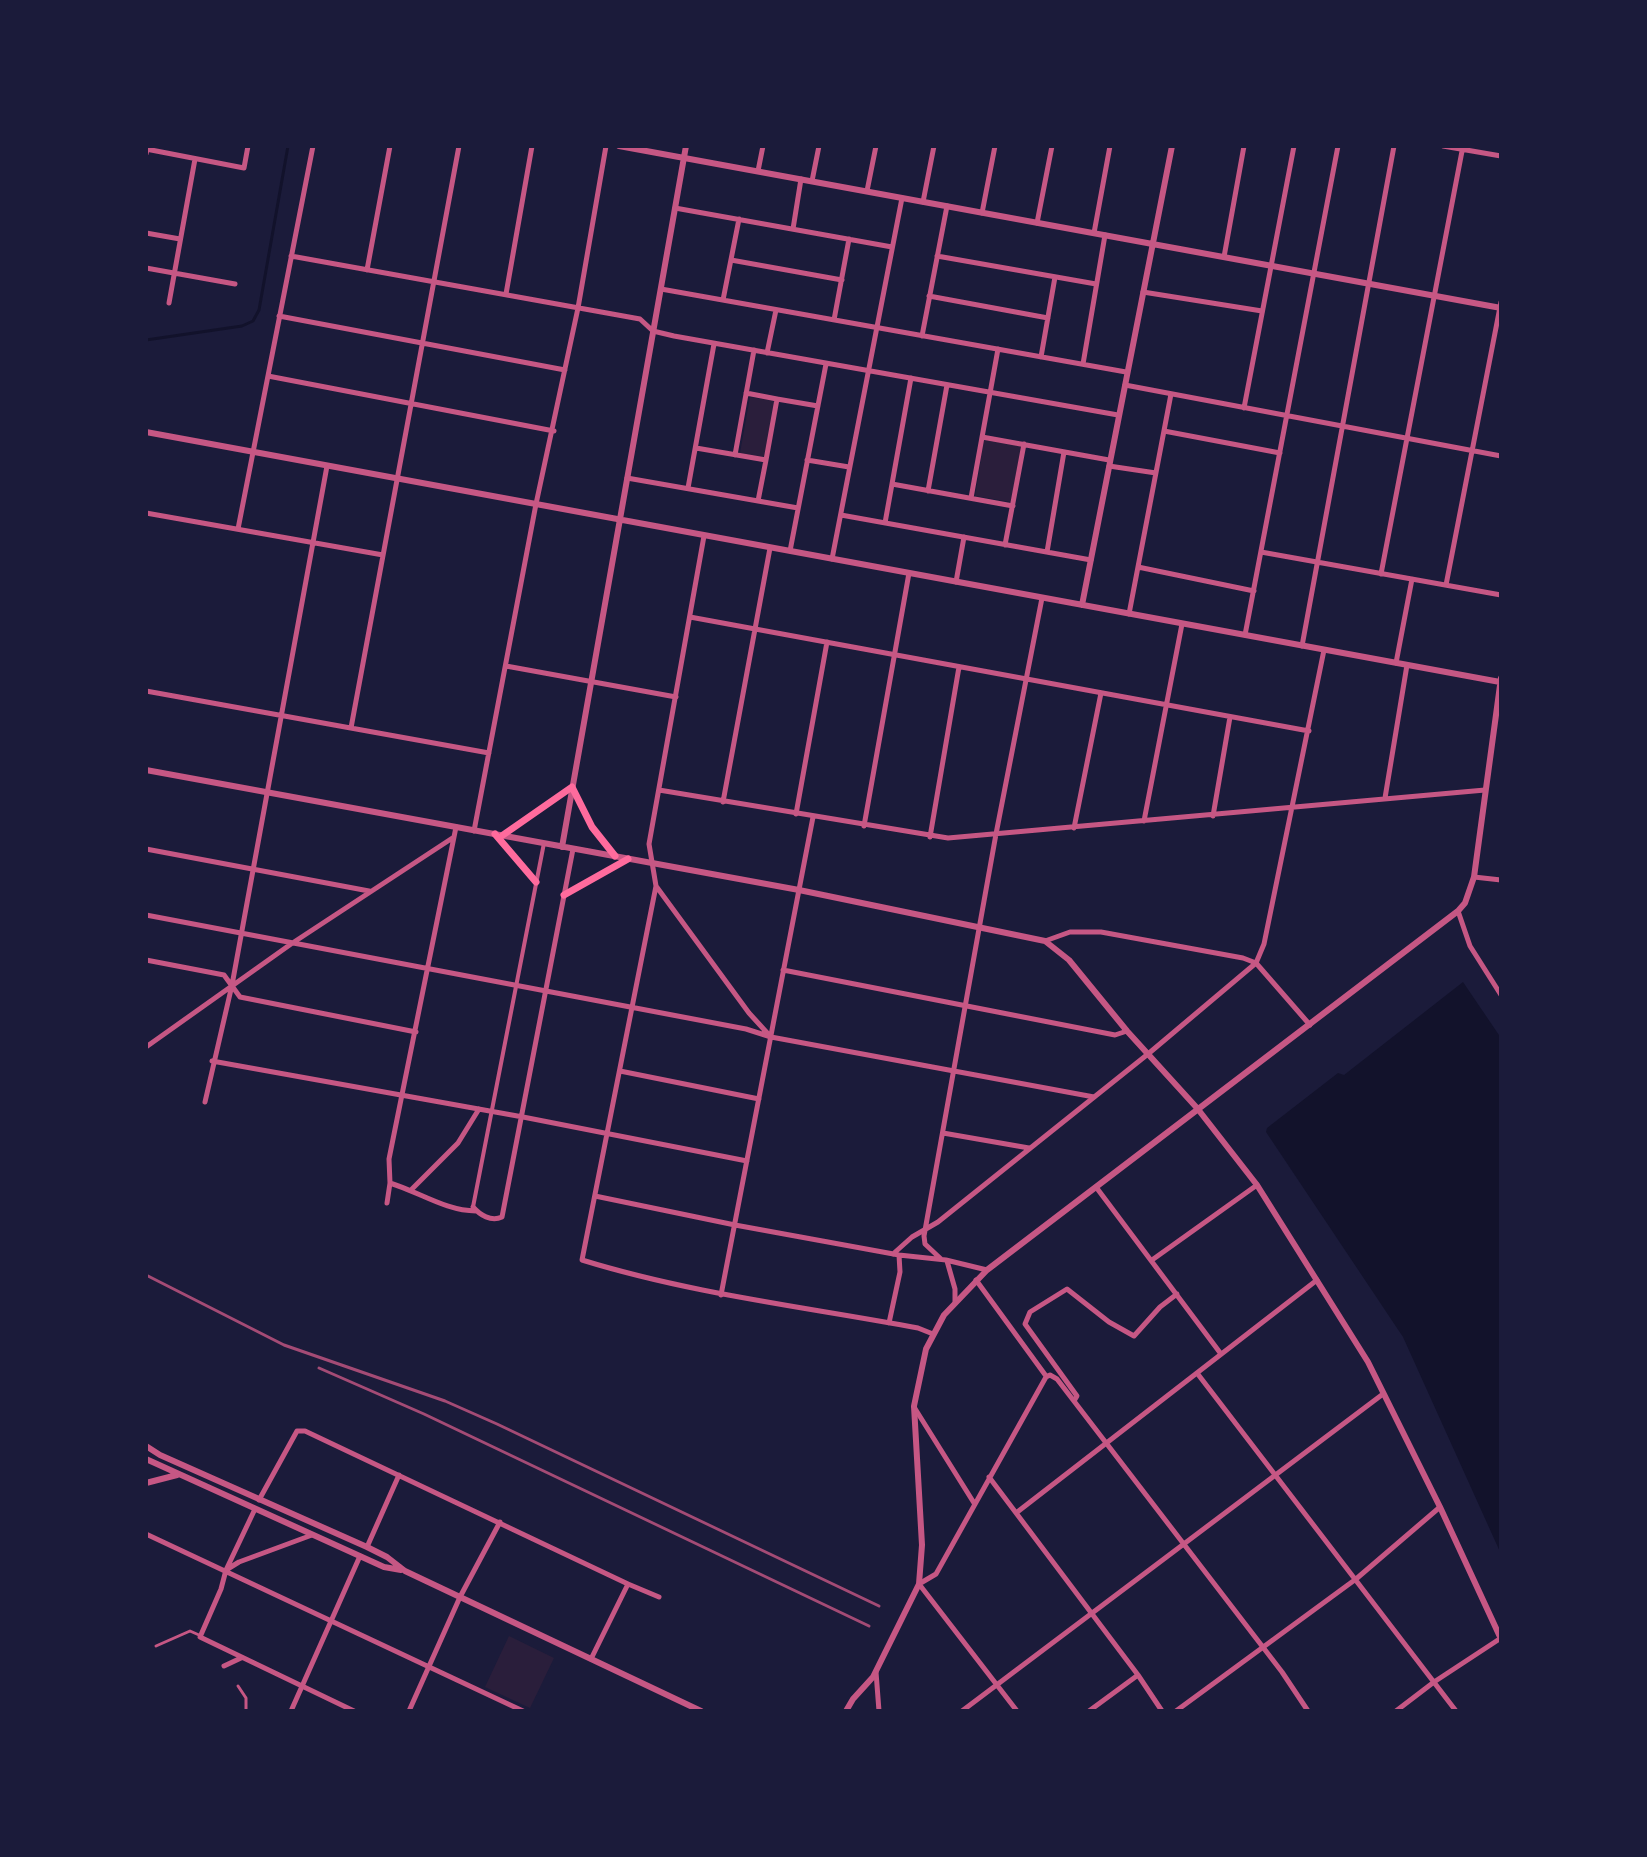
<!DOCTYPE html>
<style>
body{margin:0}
#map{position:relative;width:1647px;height:1857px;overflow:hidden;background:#1b1b3a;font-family:"Source Sans 3",sans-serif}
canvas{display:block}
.frame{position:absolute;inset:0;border:148px solid #1b1b3a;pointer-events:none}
</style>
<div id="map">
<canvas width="1647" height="1857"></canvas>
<div class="frame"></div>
</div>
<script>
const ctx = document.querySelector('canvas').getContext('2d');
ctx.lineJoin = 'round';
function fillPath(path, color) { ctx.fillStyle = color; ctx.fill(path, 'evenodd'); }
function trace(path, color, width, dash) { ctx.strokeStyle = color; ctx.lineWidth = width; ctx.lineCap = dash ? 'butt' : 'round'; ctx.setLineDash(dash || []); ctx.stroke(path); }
fillPath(new Path2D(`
 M750,397L774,401L764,457L740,453Z
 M984,440L1021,446L1011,502L975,496Z
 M509,1636L554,1658L530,1708L485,1687Z`), '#2a1e3b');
fillPath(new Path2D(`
 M1463,982L1501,1038V1554L1403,1337L1266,1132L1267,1128L1338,1073L1344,1075Z`), '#12122b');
trace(new Path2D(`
 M146,340L242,326L253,321L259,310L288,146`), '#12122b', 3);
trace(new Path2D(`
 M156,1646L190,1631L199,1635
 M238,1686L246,1698V1711`), '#c65784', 3);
trace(new Path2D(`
 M473,1207L544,843`), '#c65784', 4);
trace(new Path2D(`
 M1443,146L1501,156
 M146,149L244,168L248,146
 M146,154L148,146
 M758,171L763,146
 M812,181L819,146
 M867,191L876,146
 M923,202L934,146
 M675,208L892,247
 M982,213L995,146
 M1037,223L1052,146
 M793,229L801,179
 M146,233L180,239
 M1094,233L1110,146
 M291,256L640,319L653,331L674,336L1118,415
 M937,256L1096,284
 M1224,257L1244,146
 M731,260L842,280
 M146,268L235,284
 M367,270L390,146
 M661,289L1126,372
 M1143,292L1262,311
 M506,294L532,146
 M929,296L1048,318
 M723,300L739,219
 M169,303L195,159
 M279,316L565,370
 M834,320L849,239
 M922,336L947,206
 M767,353L776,310
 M1041,357L1055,277
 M1083,364L1105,235
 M268,376L554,431
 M1125,385L1501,456
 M746,393L777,399
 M1244,408L1294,146
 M1164,431L1280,453
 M982,437L1109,460
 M696,448L766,460L777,399L818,406
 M735,455L754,350
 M807,460L849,467
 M1109,466L1156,473
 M627,478L798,508
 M892,484L1013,506
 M688,488L714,344
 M928,491L947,385
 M971,498L998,349
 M758,501L766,460
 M146,513L383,555
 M841,515L1091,560
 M885,523L911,378
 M238,529L313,146
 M704,536L649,844L656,886L749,1013L770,1036
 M1005,545L1024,444
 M790,551L826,364
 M1047,552L1064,452
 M1261,552L1501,595
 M832,559L902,198
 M1138,567L1254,591
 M1381,574L1463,146
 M956,582L964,537
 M1446,585L1501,302
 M1129,614L1171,394
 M690,617L1309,731
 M1245,635L1338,146
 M1302,646L1394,146
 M1396,663L1412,579
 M506,666L676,697
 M146,691L489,753
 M351,728L459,146
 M659,790L948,838L1485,790
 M1385,798L1407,665
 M723,802L770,548
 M796,814L827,642
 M1213,816L1230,717
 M1144,821L1182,624
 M864,826L909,573
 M1074,828L1101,693
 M474,831L536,504L578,308L606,146
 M930,837L959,667
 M146,849L369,891
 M1474,877L1501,880
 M656,886L582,1260C692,1294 806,1307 918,1328L933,1334
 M1458,911L1470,946L1501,995
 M146,915L746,1029L771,1037L1094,1097
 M1045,941L1070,932H1101L1243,958L1256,963L1310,1025
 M146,960L224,975L240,997L416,1032
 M783,970L1115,1035L1127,1031
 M146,1047L291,944L454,837L456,827
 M212,1061L523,1117L747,1161
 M620,1071L759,1099
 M205,1102L232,985L327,466
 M943,1133L1029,1148
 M390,1183C419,1192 446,1211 476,1211
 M1096,1187L1221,1354
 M411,1190L458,1143L479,1109
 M595,1196L735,1225L899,1255L946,1260L987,1270
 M387,1203L390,1183L389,1159L454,837
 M473,1207C480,1215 491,1222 502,1217L573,849
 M893,1254L912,1237L938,1222L1148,1054L1256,963L1264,944L1324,650
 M941,1259L925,1244L924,1236L996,834L1042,598
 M1152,1260L1257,1185
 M947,1261L955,1289V1301
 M976,1280L1046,1376
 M721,1295L813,817
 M889,1323L900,1272L899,1255
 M1197,1373L1456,1711
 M1046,1377L1050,1375L1057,1379L1282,1672L1308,1711
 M1074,1401L1077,1396L1025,1324L1030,1312L1067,1289L1109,1322L1134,1336L1160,1307L1177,1294
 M914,1407L974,1503
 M989,1477L1138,1675L1162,1711
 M259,1500L297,1431H305L628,1584L591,1659
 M255,1509L226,1570L221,1589L200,1637L354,1711
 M1016,1513L1317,1280
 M146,1534L523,1711
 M367,1547L399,1475
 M226,1570L239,1562L312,1535
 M628,1584L659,1597
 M224,1666L241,1658
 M876,1672L879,1711
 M291,1711L360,1556
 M409,1711L460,1597L500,1522
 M962,1711L1383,1394
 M1017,1711L919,1584L936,1574L1046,1377
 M1089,1711L1138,1675
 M1176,1711L1356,1579L1440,1507
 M1396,1711L1434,1682L1501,1638`), '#c65784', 5);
trace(new Path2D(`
 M619,146L1501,308
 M146,432L1500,682
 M1082,605L1172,146
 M146,770L799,890L1045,941L1069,960L1127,1031L1197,1108L1257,1185L1368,1362L1440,1507L1501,1639
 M562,847L686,146
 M146,1446L160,1455L367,1547L387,1557L405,1571L701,1711
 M146,1459L384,1567L401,1570
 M146,1483L177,1475
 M846,1711L853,1699L873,1677L919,1584L922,1545L914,1406L926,1349L944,1315L987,1270L1458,911L1465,903L1474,877L1501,678`), '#c65784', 6);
trace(new Path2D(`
 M495,834L536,882
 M503,835L572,787L592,827L615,856
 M564,895L628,859`), '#ff6b9d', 7);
trace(new Path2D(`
 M146,1275L284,1345L445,1401L497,1424L879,1606
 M319,1368L424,1414L869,1626`), '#a44b75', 3);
</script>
